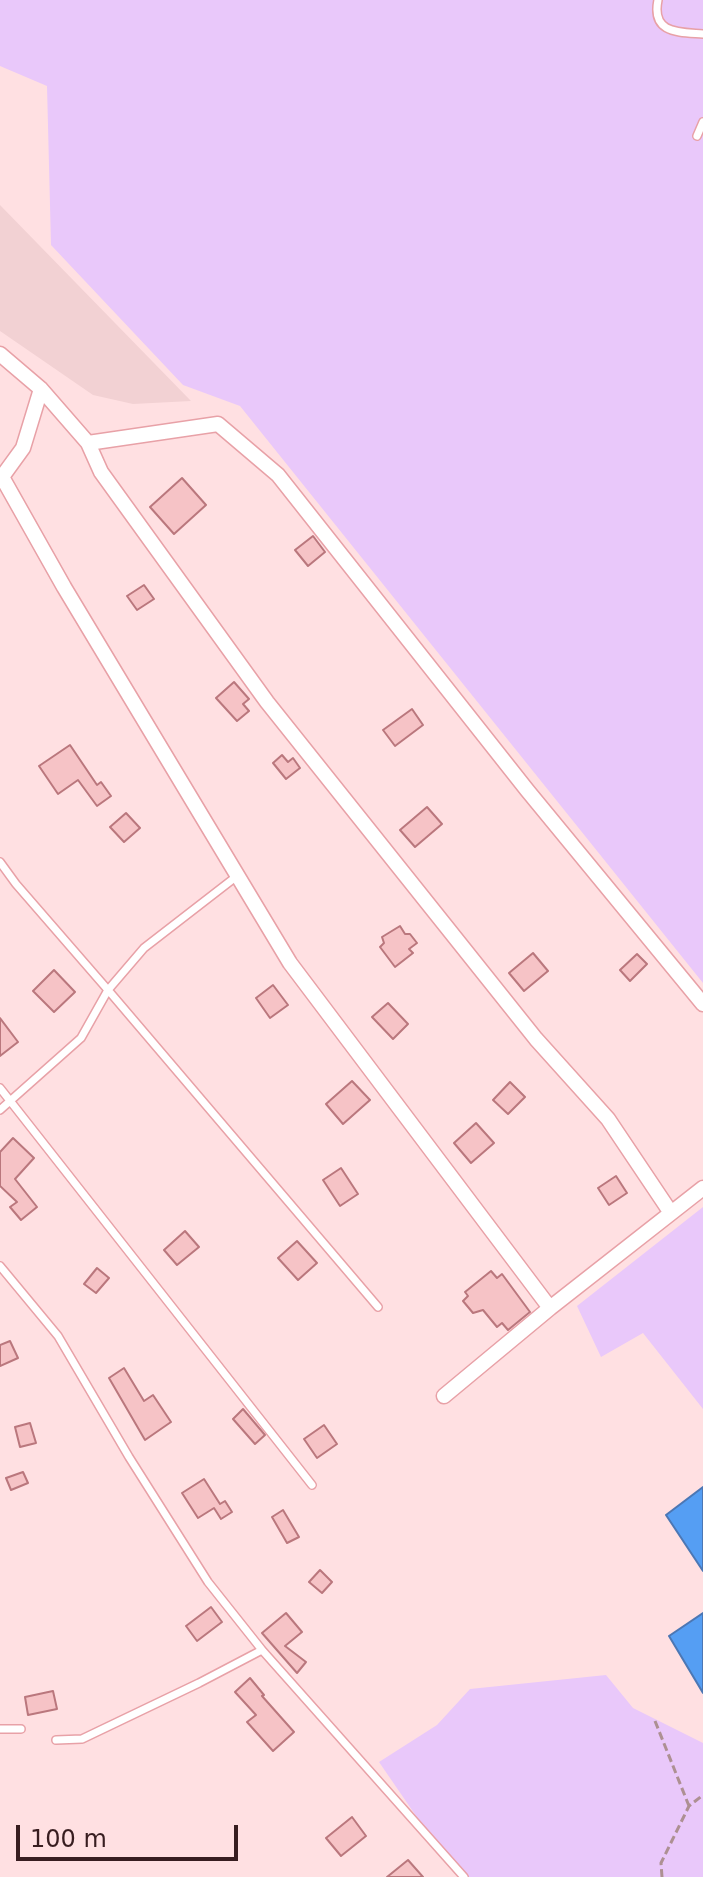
<!DOCTYPE html>
<style>
body{margin:0}
#map{position:relative;width:703px;height:1877px;overflow:hidden;background:#ffe0e2;font-family:"DejaVu Sans",sans-serif}
canvas{display:block}
.scale{position:absolute;left:16px;top:1825px;width:222px;height:36px;box-sizing:border-box;border:4px solid #381d20;border-top:0;padding-left:10px;font-size:24px;line-height:28px;white-space:nowrap;color:#381d20;-webkit-text-stroke:6px #ffe0e2;paint-order:stroke}
</style>
<div id="map">
<canvas width="703" height="1877"></canvas>
<div class="scale">100 m</div>
</div>
<script>
const ctx = document.querySelector('canvas').getContext('2d');
ctx.lineJoin = 'round';
function fillPath(path, color) { ctx.fillStyle = color; ctx.fill(path, 'evenodd'); }
function trace(path, color, width, dash) { ctx.strokeStyle = color; ctx.lineWidth = width; ctx.lineCap = dash ? 'butt' : 'round'; ctx.setLineDash(dash || []); ctx.stroke(path); }
fillPath(new Path2D(`
 M0,205L191,401L133,404L93,395L0,331Z`), '#f2d1d3');
fillPath(new Path2D(`
 M0,0H703V983L240,406L183,385L51,245L47,86L0,66Z
 M703,1207V1409L643,1333L601,1357L577,1306Z
 M606,1675L633,1708L703,1743V1877H458L379,1762L437,1725L470,1689Z`), '#e9c8fa');
const water = new Path2D(`
 M703,1487V1571L666,1515Z
 M703,1613V1693L669,1636Z`);
fillPath(water, '#559ef3');
trace(water, '#4c77b4', 2);
const building = new Path2D(`
 M182,478L206,505L174,534L150,507Z
 M313,536L325,552L308,566L295,550Z
 M144,585L154,599L137,610L127,596Z
 M234,682L249,699L243,704L249,711L237,721L216,698Z
 M412,709L423,725L395,746L383,730Z
 M70,745L97,785L101,782L111,796L97,806L78,780L58,794L39,766Z
 M282,755L288,762L293,758L300,768L286,779L273,763Z
 M427,807L442,824L415,847L400,830Z
 M126,813L140,828L124,842L110,827Z
 M400,926L405,934H410L417,943L409,949L413,953L395,967L380,947L384,943L382,937Z
 M533,953L548,971L524,991L509,973Z
 M637,954L647,964L630,981L620,970Z
 M54,970L75,992L54,1012L33,991Z
 M273,985L288,1005L270,1018L256,998Z
 M388,1003L408,1024L393,1039L372,1017Z
 M0,1018L18,1042L0,1056Z
 M352,1081L370,1100L343,1124L326,1104Z
 M510,1082L525,1097L508,1114L493,1100Z
 M476,1123L494,1143L471,1163L454,1143Z
 M13,1138L34,1158L15,1179L37,1207L21,1220L10,1207L17,1202L0,1186V1152Z
 M341,1168L358,1194L340,1206L323,1180Z
 M616,1176L627,1193L609,1205L598,1188Z
 M185,1231L199,1247L177,1265L164,1250Z
 M297,1241L317,1263L298,1280L278,1258Z
 M97,1268L109,1278L96,1293L84,1284Z
 M491,1271L497,1278L502,1274L530,1312L508,1330L502,1323L497,1327L483,1310L473,1313L463,1301L468,1296L465,1292Z
 M10,1341L18,1358L0,1366V1345Z
 M124,1368L144,1401L153,1395L171,1422L145,1440L109,1378Z
 M243,1409L265,1435L255,1444L233,1419Z
 M30,1423L36,1443L20,1447L15,1427Z
 M324,1425L337,1444L317,1458L304,1439Z
 M23,1472L28,1483L11,1490L6,1478Z
 M204,1479L220,1504L225,1501L232,1512L221,1519L214,1508L198,1518L182,1493Z
 M283,1510L299,1537L287,1543L272,1517Z
 M320,1570L332,1582L322,1593L309,1582Z
 M211,1607L222,1622L197,1641L186,1626Z
 M286,1613L302,1632L285,1646L306,1662L297,1673L262,1633Z
 M250,1678L264,1695L262,1696L294,1732L273,1751L247,1722L256,1715L235,1692Z
 M53,1691L57,1709L28,1715L25,1697Z
 M352,1817L366,1836L341,1856L326,1838Z
 M408,1860L423,1877H387Z`);
fillPath(building, '#f6c3c6');
trace(building, '#ba777d', 2);
const lane = new Path2D(`
 M658,0C651,34 679,32 703,34
 M697,136L703,122
 M0,862L16,884L108,990L144,948L237,876
 M0,1088L312,1485
 M0,1110L81,1038L108,990L378,1307
 M0,1266L58,1336L129,1457L208,1582L262,1650L464,1877
 M0,1729H21
 M56,1740L82,1739L199,1683L262,1650`);
const street = new Path2D(`
 M0,354L41,389L88,443L218,424L278,475L527,790L703,1004
 M41,389L23,448L2,477L64,587L290,963L550,1308L444,1396
 M88,443L101,472L267,702L536,1039L608,1119L671,1213
 M550,1308L703,1188`);
trace(lane, '#e8a1a7', 10);
trace(street, '#e8a1a7', 17);
trace(new Path2D(`
 M655,1721L689,1806
 M662,1877L661,1863L689,1806L703,1795`), '#ad9092', 3, [8, 4]);
trace(lane, '#fff', 7);
trace(street, '#fff', 14);
</script>
